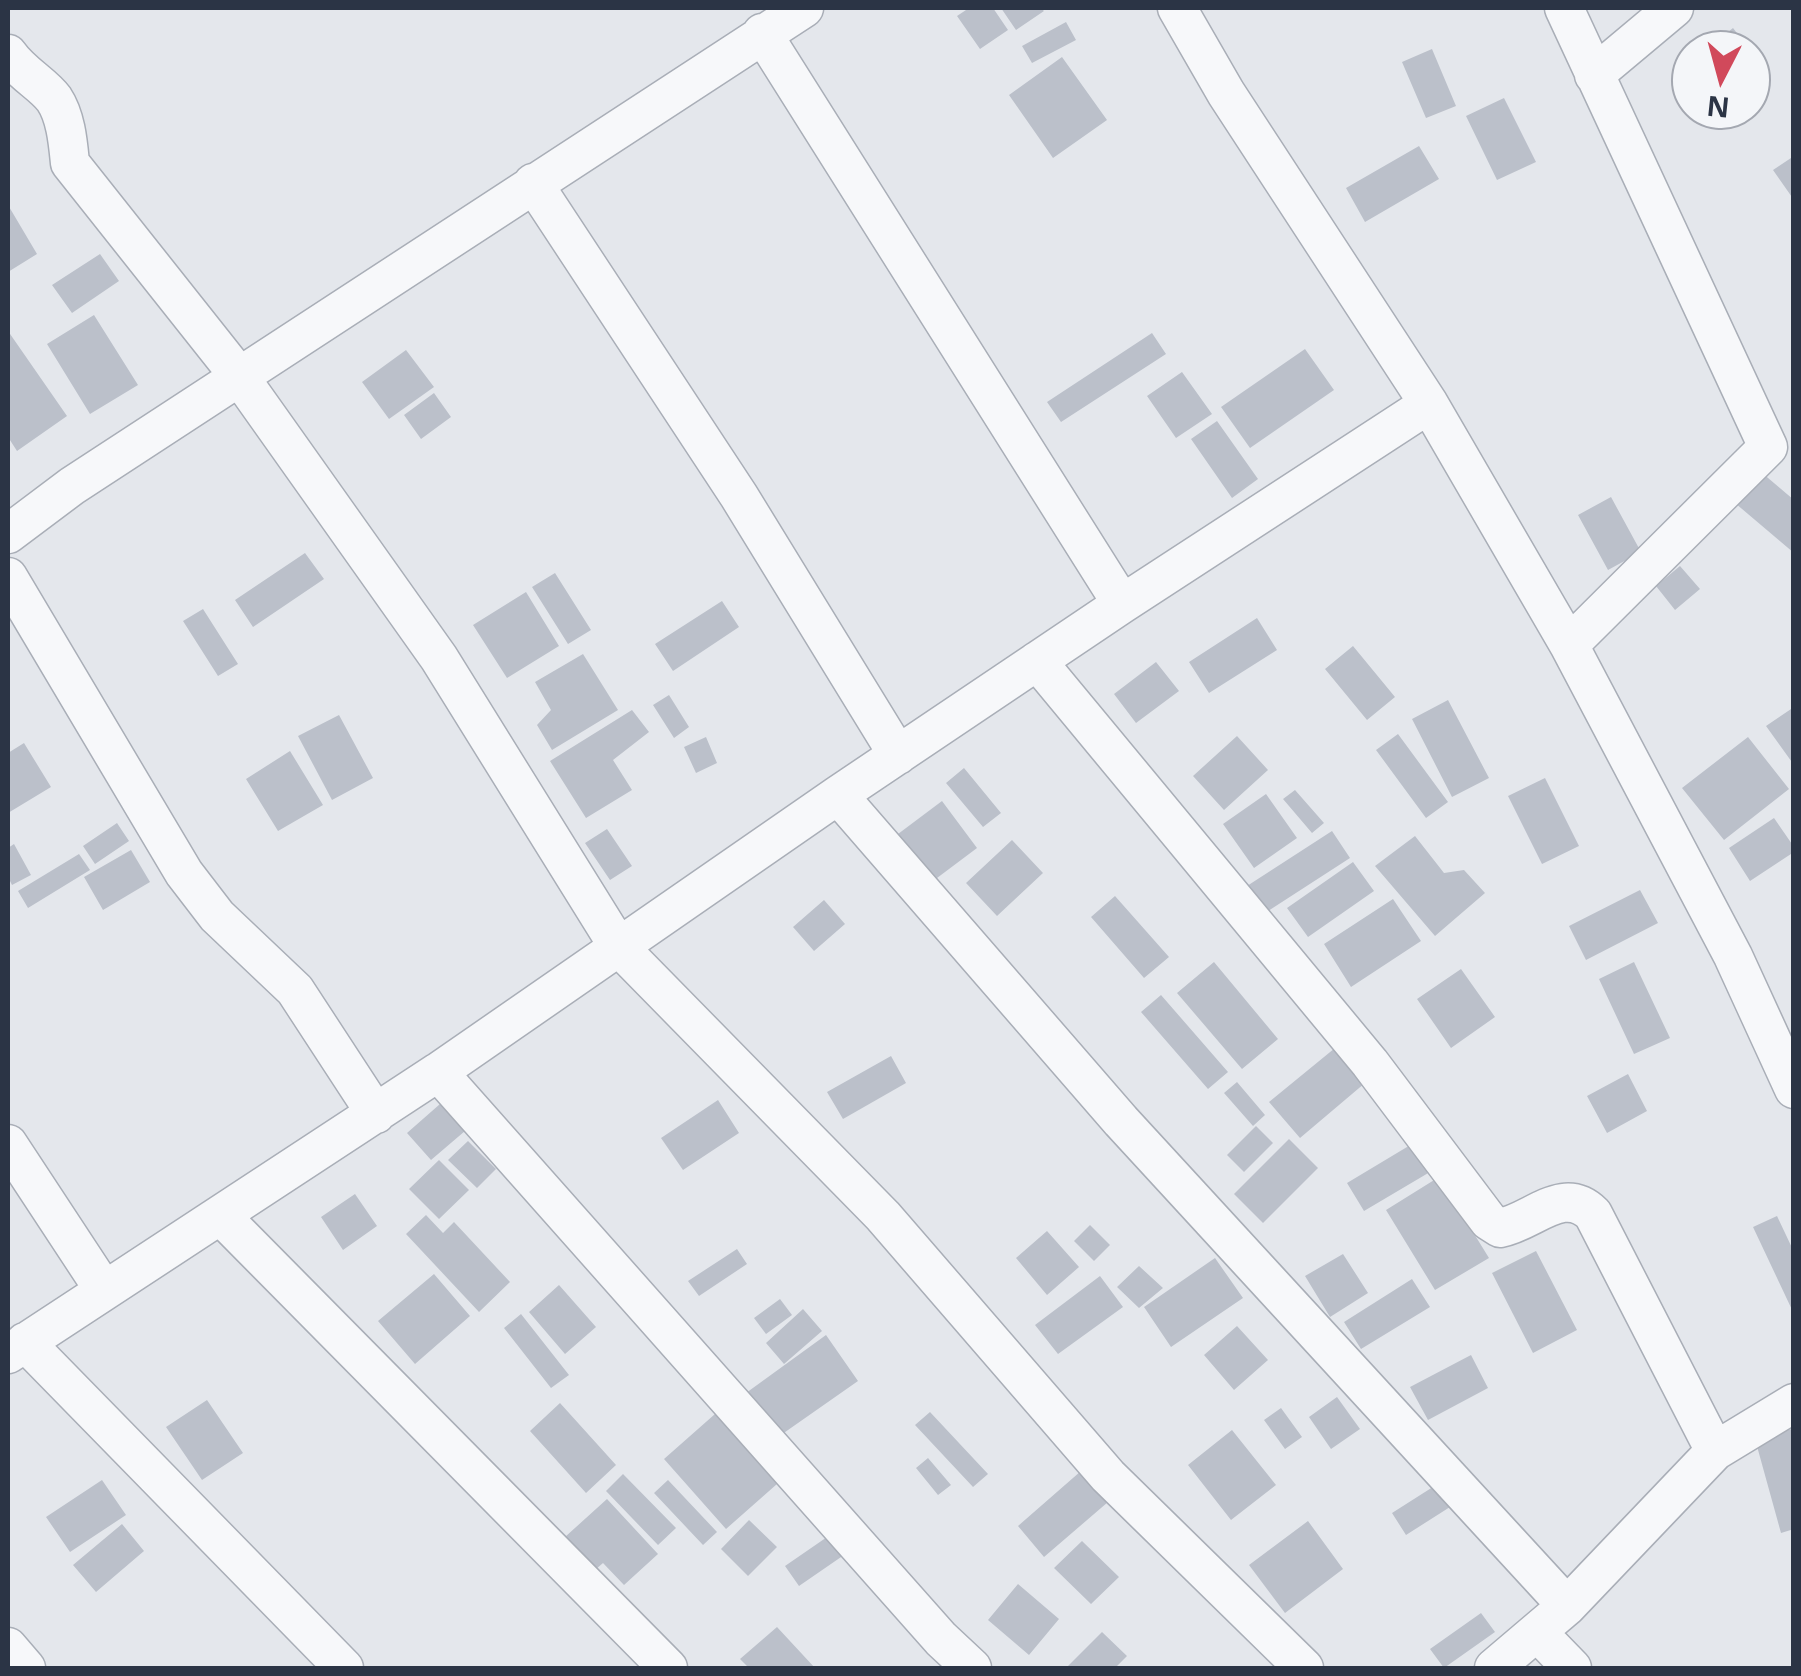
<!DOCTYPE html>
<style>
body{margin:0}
#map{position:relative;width:1801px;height:1676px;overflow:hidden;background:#e4e7ec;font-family:"Open Sans",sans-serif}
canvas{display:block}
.frame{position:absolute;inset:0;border:10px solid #2b3445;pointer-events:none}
.north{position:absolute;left:1671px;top:30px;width:100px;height:100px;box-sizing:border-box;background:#f4f6f9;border:2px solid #a4a8b1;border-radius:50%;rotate:186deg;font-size:28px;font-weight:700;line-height:40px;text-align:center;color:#2b3445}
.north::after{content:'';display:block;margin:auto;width:35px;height:45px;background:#d1495b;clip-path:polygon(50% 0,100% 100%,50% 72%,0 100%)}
</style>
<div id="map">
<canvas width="1801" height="1676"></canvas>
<div class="frame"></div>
<div class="north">N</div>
</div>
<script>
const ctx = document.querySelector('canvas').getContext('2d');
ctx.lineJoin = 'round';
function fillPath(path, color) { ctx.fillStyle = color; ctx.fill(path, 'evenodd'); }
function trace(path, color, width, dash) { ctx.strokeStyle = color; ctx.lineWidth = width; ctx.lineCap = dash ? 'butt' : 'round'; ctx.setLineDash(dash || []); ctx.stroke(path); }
fillPath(new Path2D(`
 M969,8H993L1008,30L980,49L957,16Z
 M1001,8H1041L1044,11L1016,30Z
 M1066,22L1076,40L1032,63L1022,46Z
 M1733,28L1750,50H1706Z
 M1432,49L1456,106L1426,118L1402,62Z
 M1751,51L1769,73L1751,87Z
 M1062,57L1107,120L1053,158L1009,95Z
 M1504,98L1536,162L1497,180L1466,116Z
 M1419,146L1439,179L1365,222L1346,188Z
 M1794,156V200L1773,170Z
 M8,205L37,254L8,272Z
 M100,254L119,281L72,313L52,285Z
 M94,315L138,385L90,414L47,344Z
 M8,331L67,416L17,451L8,437Z
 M1152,333L1166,354L1061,422L1047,402Z
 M1305,349L1334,390L1250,448L1221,407Z
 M406,350L434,387L389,419L362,382Z
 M1182,372L1212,414L1176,438L1147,396Z
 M434,393L451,417L421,439L404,415Z
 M1217,421L1258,479L1232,498L1191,439Z
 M1761,472L1794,500V553L1735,503Z
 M1611,497L1641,552L1608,570L1578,515Z
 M305,553L324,579L253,627L235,600Z
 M1680,566L1700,589L1675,610L1656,586Z
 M555,573L591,630L568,644L532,587Z
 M526,592L559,646L507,678L473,625Z
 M722,601L739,627L673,671L655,644Z
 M203,609L238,664L218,676L183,621Z
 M1257,618L1277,650L1209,693L1189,662Z
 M1353,646L1395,697L1367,720L1325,669Z
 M583,654L618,710L552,750L537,725L551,710L535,682Z
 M1156,662L1179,691L1136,723L1114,694Z
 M669,695L689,727L674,738L653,705Z
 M1448,700L1489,778L1452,797L1412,719Z
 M1794,707V765L1766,726Z
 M632,710L649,732L613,760L632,790L586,818L550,761Z
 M339,715L373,778L332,800L298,736Z
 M1398,734L1448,802L1426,818L1376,750Z
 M1237,736L1268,770L1224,810L1193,776Z
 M706,737L717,763L696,773L684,747Z
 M1748,737L1789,789L1724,840L1682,788Z
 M24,743L51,787L8,813V753Z
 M290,751L323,805L278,831L246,779Z
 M964,768L1001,813L983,827L946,783Z
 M1545,778L1579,846L1542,864L1508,796Z
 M1295,790L1324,823L1312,833L1283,799Z
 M1266,794L1297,838L1254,868L1223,824Z
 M942,801L977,848L933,881L898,834Z
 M1774,818L1794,847V852L1750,881L1729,848Z
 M117,823L129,841L95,864L83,846Z
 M607,829L632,866L610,880L585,843Z
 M1332,831L1350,858L1265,913L1247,886Z
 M1415,836L1444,873L1464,870L1485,893L1435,936L1375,866Z
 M1012,840L1043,873L997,916L966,883Z
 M14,844L31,875L12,885L8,877V848Z
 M131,850L150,882L103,910L84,877Z
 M79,854L90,870L28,908L18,891Z
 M1353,862L1374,891L1308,937L1287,908Z
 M1640,890L1658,923L1586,960L1569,926Z
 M1115,896L1169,957L1144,978L1091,917Z
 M1393,899L1421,941L1351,987L1324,944Z
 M824,900L845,924L814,951L793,927Z
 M1214,962L1278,1039L1242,1069L1177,993Z
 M1634,962L1670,1038L1634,1054L1599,979Z
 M1461,969L1495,1017L1451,1048L1417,999Z
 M1161,995L1228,1072L1208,1089L1141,1012Z
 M1335,1048L1365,1083L1300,1138L1269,1102Z
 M891,1056L906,1083L843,1119L827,1092Z
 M1628,1074L1647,1111L1607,1133L1587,1096Z
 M1237,1082L1265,1115L1253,1126L1224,1093Z
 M718,1100L739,1133L683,1170L661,1138Z
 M440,1104L465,1131L431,1160L407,1133Z
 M1256,1126L1273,1143L1244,1172L1227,1155Z
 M1289,1139L1318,1168L1263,1223L1234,1194Z
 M468,1141L496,1169L477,1188L448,1160Z
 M1417,1141L1435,1169L1364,1211L1347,1183Z
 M439,1160L469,1190L439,1219L409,1189Z
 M1439,1177L1489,1258L1435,1290L1386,1210Z
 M355,1194L377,1226L343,1250L321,1217Z
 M426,1215L443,1233L454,1222L510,1282L479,1312L406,1234Z
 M1777,1216L1794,1252V1314L1753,1227Z
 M1090,1225L1110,1245L1094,1261L1074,1241Z
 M1047,1231L1079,1267L1047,1295L1016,1258Z
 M737,1249L747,1264L699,1296L688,1281Z
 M1536,1251L1577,1330L1533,1353L1492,1273Z
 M1343,1254L1368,1293L1330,1317L1305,1276Z
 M1215,1258L1243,1298L1171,1347L1144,1307Z
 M1139,1266L1163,1288L1139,1308L1117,1287Z
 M434,1274L470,1316L415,1364L378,1321Z
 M1100,1276L1123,1307L1058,1354L1035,1325Z
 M1412,1279L1430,1307L1361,1349L1344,1322Z
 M559,1285L596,1327L565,1354L529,1312Z
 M780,1299L792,1315L766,1334L754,1318Z
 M803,1309L822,1331L784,1364L766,1343Z
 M521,1314L569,1375L551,1388L504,1328Z
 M1237,1326L1268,1360L1234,1390L1204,1355Z
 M826,1335L858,1381L778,1437L746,1393Z
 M1471,1355L1488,1388L1428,1420L1410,1387Z
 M1337,1397L1360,1429L1331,1449L1309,1417Z
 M207,1400L243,1453L202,1480L166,1427Z
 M560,1403L616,1465L586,1493L530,1431Z
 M1281,1408L1302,1437L1285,1449L1264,1420Z
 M930,1412L988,1474L973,1487L915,1425Z
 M715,1414L777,1484L726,1529L664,1459Z
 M1792,1429L1794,1529L1781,1533L1755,1439Z
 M1232,1430L1276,1485L1231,1520L1188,1465Z
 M928,1458L951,1485L938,1495L916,1468Z
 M1081,1471L1108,1502L1044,1557L1018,1526Z
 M623,1474L676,1528L658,1545L606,1491Z
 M102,1480L126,1515L70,1552L46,1517Z
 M668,1480L717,1532L703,1545L654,1493Z
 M1436,1485L1450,1507L1406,1535L1392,1513Z
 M607,1499L658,1554L624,1585L603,1563L595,1570L565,1537Z
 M749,1520L777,1547L748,1576L721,1549Z
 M1308,1521L1343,1569L1285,1613L1249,1565Z
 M122,1524L144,1551L96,1592L73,1565Z
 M830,1535L844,1555L799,1586L785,1566Z
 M1082,1541L1119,1577L1091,1604L1054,1568Z
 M1018,1584L1059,1619L1029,1655L988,1620Z
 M1481,1613L1495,1632L1444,1668L1430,1649Z
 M777,1627L815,1668H749L740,1659Z
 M1102,1632L1127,1656L1115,1668H1066Z`), '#bbc0ca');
const minor = new Path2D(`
 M1177,8L1226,93L1429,404L1569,645L1733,956L1794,1089
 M1564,8L1768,447L1569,645
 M762,33L1122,604
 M8,54C21,73 43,84 54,99C66,117 68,143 70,163L239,376L439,658L618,946L883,1216L1108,1476L1304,1668
 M1594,75L1674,8
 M533,183L739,496L898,755
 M8,534L72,486L804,8
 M8,577L184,873L217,916L295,990L376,1114
 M1037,661L1370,1063L1489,1221L1500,1228C1533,1222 1563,1184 1593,1214L1715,1451
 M838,795L1121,1121L1567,1606
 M438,1072L941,1639L972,1668
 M8,1144L104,1290
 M221,1216L668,1668
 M25,1342L344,1668
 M8,1354L438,1072L838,795L1122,604L1429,404
 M1538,1633L1572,1668
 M8,1647L26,1668
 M1494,1668L1567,1606L1715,1451L1794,1403`);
trace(minor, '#a9aeb7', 41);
trace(minor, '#f7f8fa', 38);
</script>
